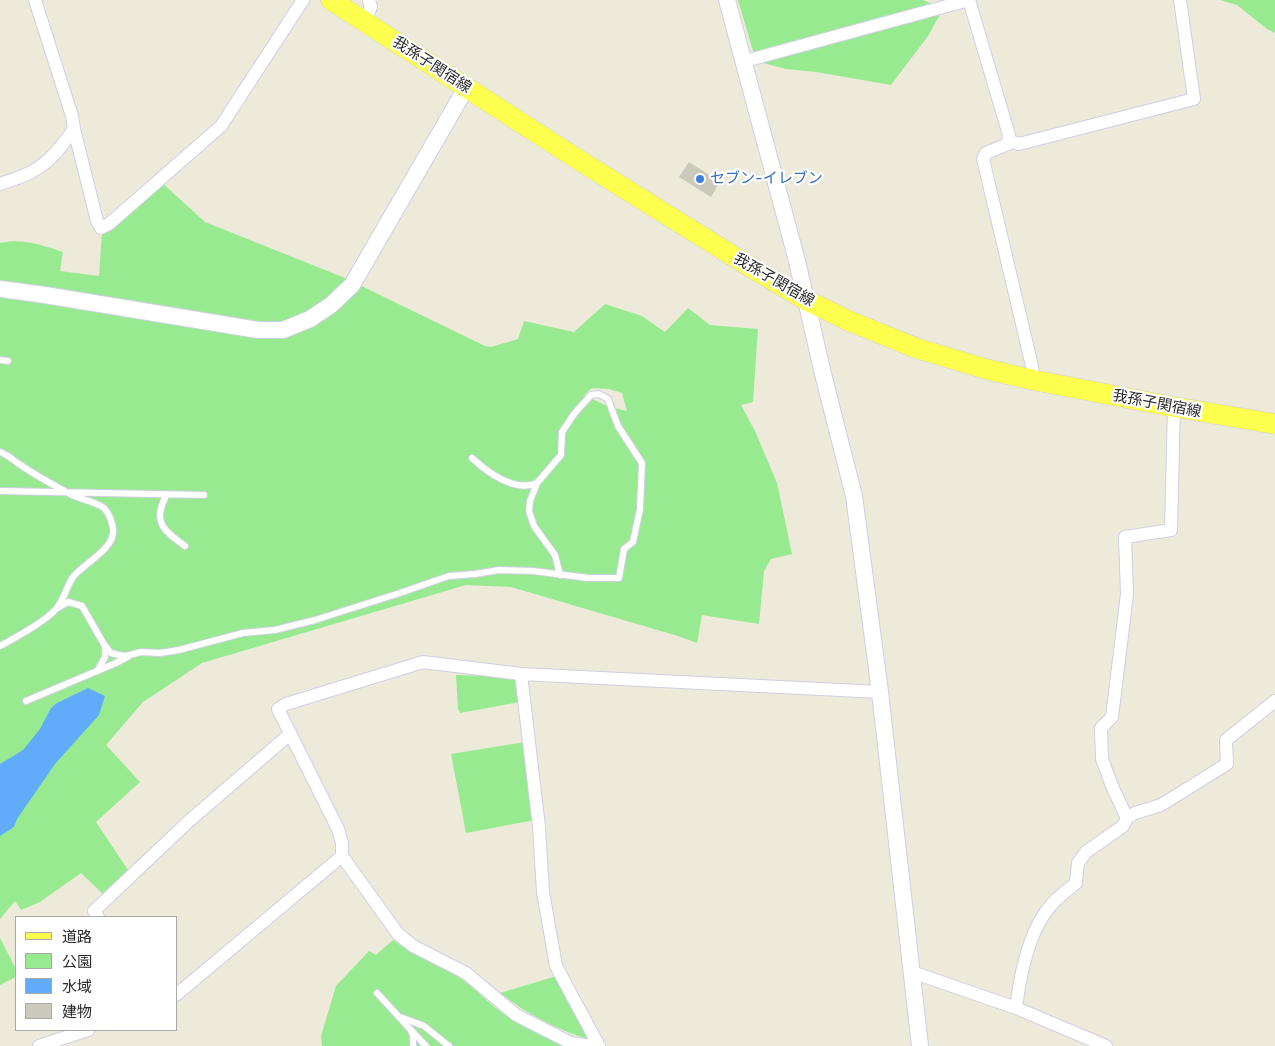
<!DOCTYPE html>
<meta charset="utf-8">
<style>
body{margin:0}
#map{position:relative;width:1275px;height:1046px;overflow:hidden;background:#edead9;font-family:"Work Sans","Noto Sans JP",sans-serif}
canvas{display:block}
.legend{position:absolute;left:15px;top:916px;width:162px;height:115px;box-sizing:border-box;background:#fff;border:1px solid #a9a9a9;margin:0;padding:6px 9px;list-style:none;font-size:15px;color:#292929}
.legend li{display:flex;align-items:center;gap:10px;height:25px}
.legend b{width:25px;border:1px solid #a9a9a9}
</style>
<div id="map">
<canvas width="1275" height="1046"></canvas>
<ul class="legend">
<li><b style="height:6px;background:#fcff4d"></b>道路</li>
<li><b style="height:14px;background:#98ea90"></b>公園</li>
<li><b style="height:14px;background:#61abfb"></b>水域</li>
<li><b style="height:14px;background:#cbc9bc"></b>建物</li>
</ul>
</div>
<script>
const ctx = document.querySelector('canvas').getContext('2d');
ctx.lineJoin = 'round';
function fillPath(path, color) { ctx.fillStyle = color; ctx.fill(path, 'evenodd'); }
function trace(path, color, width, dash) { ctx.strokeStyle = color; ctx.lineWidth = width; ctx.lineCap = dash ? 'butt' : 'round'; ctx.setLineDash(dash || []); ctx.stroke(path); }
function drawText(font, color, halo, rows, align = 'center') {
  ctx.font = font + ' "Work Sans","Noto Sans JP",sans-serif'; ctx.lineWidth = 4.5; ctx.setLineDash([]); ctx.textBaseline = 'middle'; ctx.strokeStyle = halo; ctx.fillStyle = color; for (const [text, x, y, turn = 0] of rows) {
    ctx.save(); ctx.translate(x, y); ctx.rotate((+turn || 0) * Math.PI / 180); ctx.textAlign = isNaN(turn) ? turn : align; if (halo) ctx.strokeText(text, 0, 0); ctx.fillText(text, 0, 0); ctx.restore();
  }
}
fillPath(new Path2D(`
 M738,0H923L943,9L928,36L891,85L816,72L786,69L756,61Z
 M1220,0H1275V33L1267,29L1237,5Z
 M160,181L205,222L345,278L485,346L491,347L518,339L524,321L574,332L605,304L642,316L665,332L688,308L710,325L758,329L753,402L741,405L755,431L777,483L792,554L771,559L764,571L759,624L702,615L697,643L678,636L511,587L466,585L202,663L143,702L106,745L140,782L96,822L130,873L105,896L81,873L40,902L21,910L15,901L0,919V243C21,238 42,245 63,252L60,271L99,276L102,233ZM592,388L609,389L622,393L627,411L607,406L584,395Z
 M456,675L515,677L520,702L460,713L458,709Z
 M525,742L535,820L466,833L451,754Z
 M0,938L16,969V977L0,985Z
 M393,940C413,955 436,962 457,976C475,988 490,1005 508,1017C526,1029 546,1037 566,1046H322L321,1036L336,986L369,951L376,955Z
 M557,976L594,1041C560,1031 528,1015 500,993Z`), '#98ea90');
fillPath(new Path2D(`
 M88,688L105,696L99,715L55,764L17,819L14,827L0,836V764L23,750L40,729L51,708L57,703Z`), '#61abfb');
fillPath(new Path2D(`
 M689,162L720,182L711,197L679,177Z`), '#cbc9bc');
const service = new Path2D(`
 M0,360L8,361
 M0,452C8,455 12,459 19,464C35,475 55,486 72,495C82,500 95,501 104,508C109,513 114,526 113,533C112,550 83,564 73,577C67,586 65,596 59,605C51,619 15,638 0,646
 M472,458C487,472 515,493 537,483
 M1,491L204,495
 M166,496C152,522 164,531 185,546
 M56,609L68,602L82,606L105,646L111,653L119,655L126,656L141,652L160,653L179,650L243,633L275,630L315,620L400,593L449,576L475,574L499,570L533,571L588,578H619L624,549L633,542L640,509L642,463L618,426L608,399L599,394L591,395L574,414L562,432L561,455L537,483L530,501L529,511L534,526L555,555L560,575
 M98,670L105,657V646
 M26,701L116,663L129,656
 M377,993L410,1029L413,1035V1046
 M400,1017L424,1026L449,1046
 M411,1030L426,1046`);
const minor = new Path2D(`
 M35,0L72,116L74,129L97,221L101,228L109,224L221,126L303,0
 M969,0L1009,135L1008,144L986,153L983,159L1032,366L1033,380
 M365,21L371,7L369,0
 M745,61L969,0
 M1010,141L1019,144L1194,99L1180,0
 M0,184C11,180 23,177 33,171C50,162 63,145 74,129
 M521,674L539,827L543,892L556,966L599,1046
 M1127,818L1112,786L1102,759L1101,728L1112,717L1127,594L1125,537L1171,530L1174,407
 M342,856V843L338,829L278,709L286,704L423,662L521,674L880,692
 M98,917L94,911L189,821L290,734
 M912,972L1016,1008L1106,1046
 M176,995L342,856L398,934L413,946L466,973L516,1015L571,1043L592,1046
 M1016,1008C1020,975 1029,929 1052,904C1059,896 1068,890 1076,883L1078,863L1086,852L1123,826L1127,818L1135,813L1161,805L1227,764L1226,740L1275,701
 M39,1046L88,1030`);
const tertiary = new Path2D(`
 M727,0L797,261L823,374L854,496L880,692L920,1046
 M0,289L45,295L258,330H283L310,319L331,305L352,285L466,88`);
const primary = new Path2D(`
 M331,0L574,157L762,274L806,300L847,320L916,348L986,369L1033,380L1174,407L1275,424`);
trace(service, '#d0cee4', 8);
trace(minor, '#d0cee4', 14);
trace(tertiary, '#d0cee4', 18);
trace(primary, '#d0d0d0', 21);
trace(service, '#fff', 6);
trace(minor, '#fff', 12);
trace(tertiary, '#fff', 16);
trace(primary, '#fcff4d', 20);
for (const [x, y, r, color] of [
 [700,179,5,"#3f7fe0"]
]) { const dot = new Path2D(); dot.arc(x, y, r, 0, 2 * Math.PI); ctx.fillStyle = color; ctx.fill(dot); trace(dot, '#fff', 2); }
drawText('15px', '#292929', '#fff', [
 ["我孫子関宿線",432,65,33],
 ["我孫子関宿線",774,280,30],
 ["我孫子関宿線",1157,404,11]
]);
drawText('15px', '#366cbe', '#fff', [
 ["セブン-イレブン",710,179]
], 'left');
</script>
